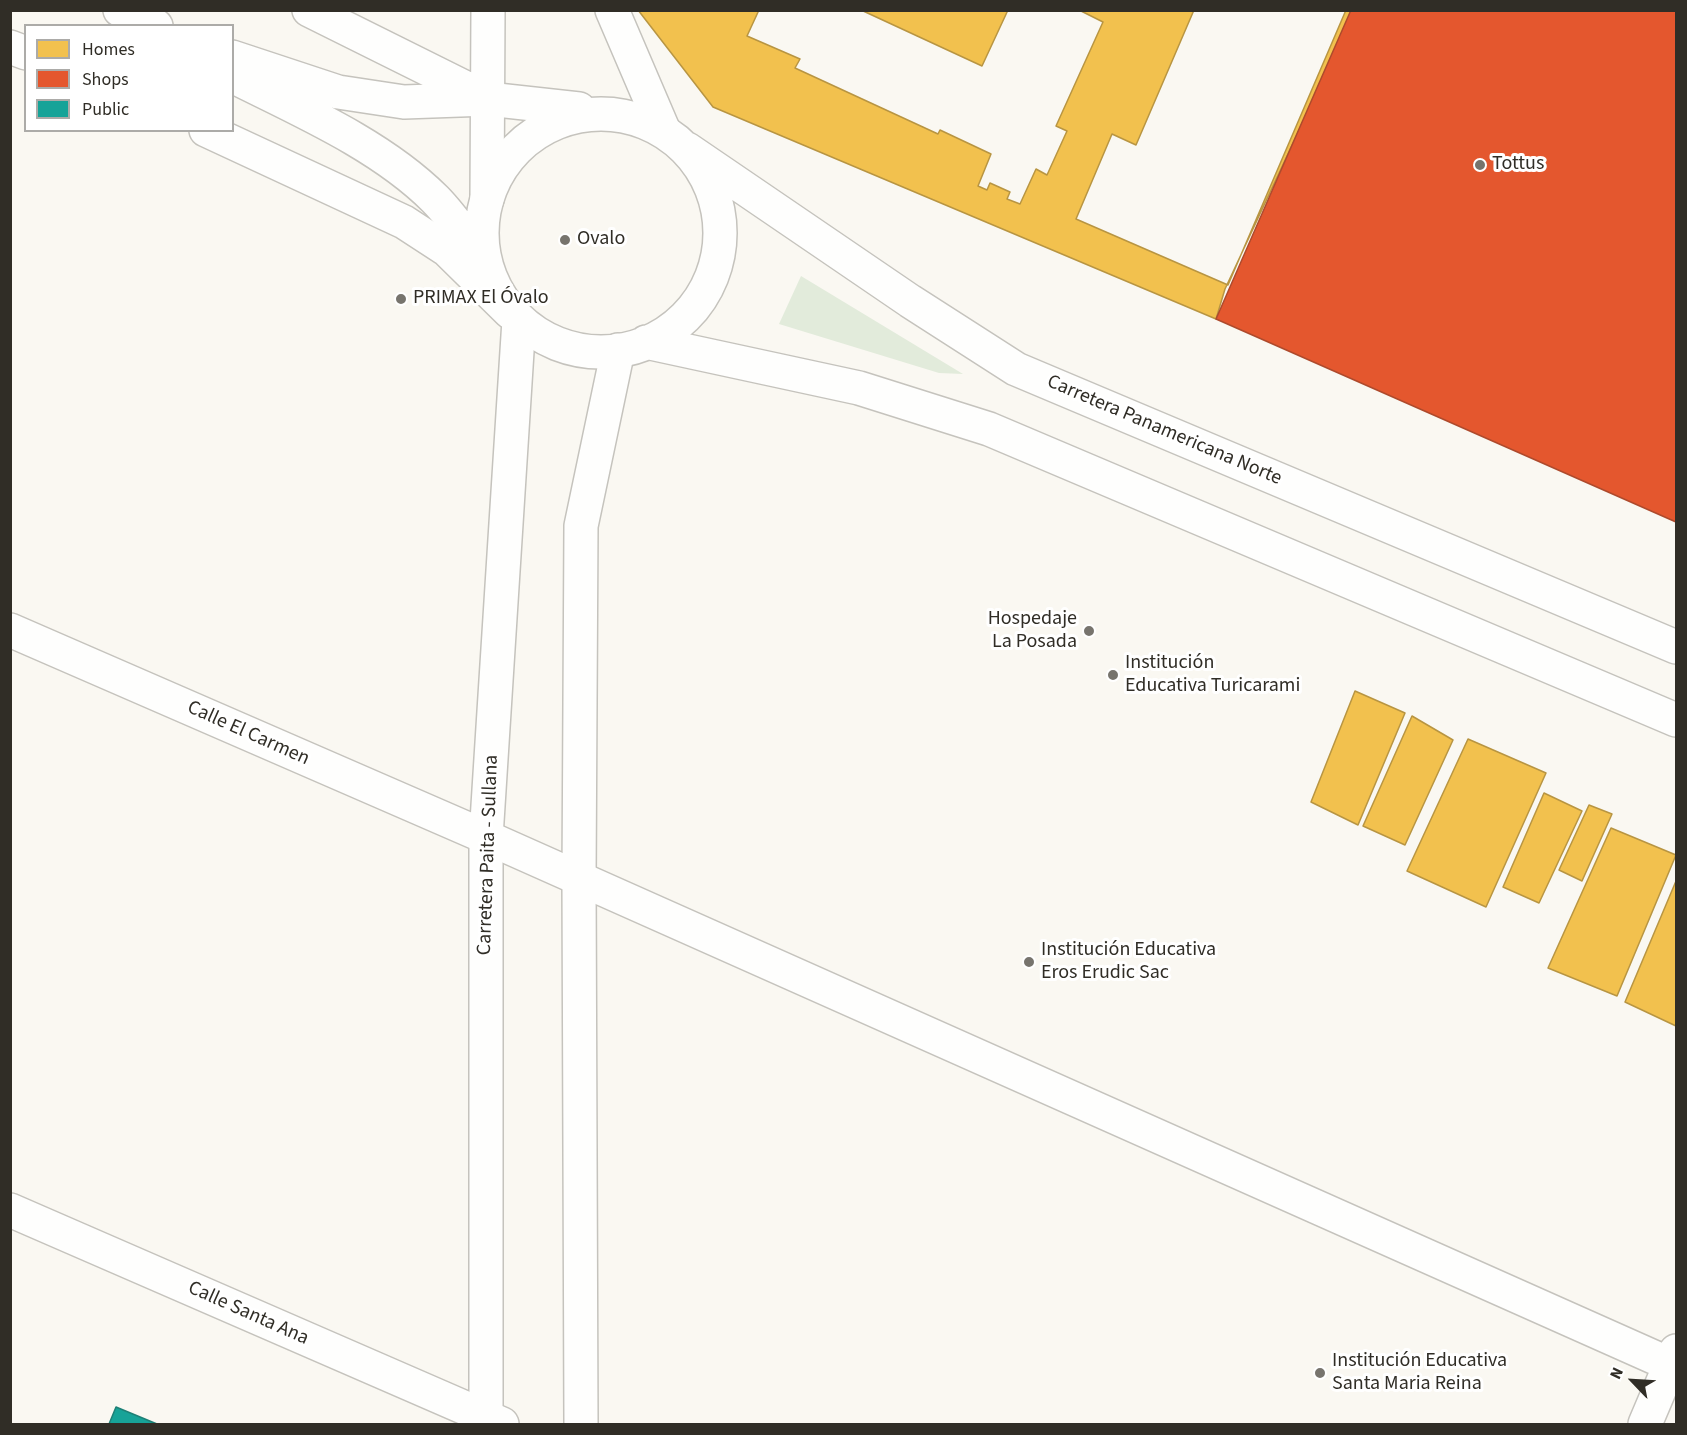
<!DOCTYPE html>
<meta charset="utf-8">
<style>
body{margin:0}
#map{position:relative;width:1687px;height:1435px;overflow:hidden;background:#faf8f2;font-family:"Source Sans 3",sans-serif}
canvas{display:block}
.frame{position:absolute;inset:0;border:12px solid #302d26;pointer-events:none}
.legend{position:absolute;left:24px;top:24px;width:210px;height:108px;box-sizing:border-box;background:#fff;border:2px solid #acaba8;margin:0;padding:8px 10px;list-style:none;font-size:18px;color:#302d26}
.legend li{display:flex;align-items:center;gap:12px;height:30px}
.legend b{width:30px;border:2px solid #acaba8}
.north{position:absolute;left:1603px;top:1351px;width:60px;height:60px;-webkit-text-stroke:4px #fff;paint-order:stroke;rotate:295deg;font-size:16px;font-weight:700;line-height:24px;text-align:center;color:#302d26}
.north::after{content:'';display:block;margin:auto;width:21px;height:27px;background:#302d26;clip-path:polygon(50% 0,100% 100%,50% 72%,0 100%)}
</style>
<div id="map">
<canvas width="1687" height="1435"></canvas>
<div class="frame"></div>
<ul class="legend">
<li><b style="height:16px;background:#f2c14e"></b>Homes</li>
<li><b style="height:16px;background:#e4572e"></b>Shops</li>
<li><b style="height:16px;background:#17a398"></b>Public</li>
</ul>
<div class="north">N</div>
</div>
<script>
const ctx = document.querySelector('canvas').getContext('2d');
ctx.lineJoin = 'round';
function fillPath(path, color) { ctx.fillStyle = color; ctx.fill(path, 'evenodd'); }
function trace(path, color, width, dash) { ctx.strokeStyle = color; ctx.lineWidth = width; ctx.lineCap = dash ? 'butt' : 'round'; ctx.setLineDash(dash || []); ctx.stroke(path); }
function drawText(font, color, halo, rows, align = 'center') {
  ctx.font = font + ' "Source Sans 3",sans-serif'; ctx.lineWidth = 6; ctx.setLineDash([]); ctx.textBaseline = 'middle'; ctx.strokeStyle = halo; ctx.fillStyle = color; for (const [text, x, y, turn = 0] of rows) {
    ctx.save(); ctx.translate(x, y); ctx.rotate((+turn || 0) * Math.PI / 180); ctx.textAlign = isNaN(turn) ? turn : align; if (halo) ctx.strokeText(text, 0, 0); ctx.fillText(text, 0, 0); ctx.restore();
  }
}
fillPath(new Path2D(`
 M801,276L963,374L939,373L779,324Z`), '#e2ebdb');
const homes = new Path2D(`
 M759,10H861L982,66L1008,10H1079L1103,22L1056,126L1067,131L1047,175L1036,169L1020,204L1007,199L1010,192L990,183L987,190L978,186L991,154L940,130L938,134L795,68L800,59L747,36Z
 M1194,10H1346L1228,285L1076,219L1112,134L1136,145Z
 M1355,10L1225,289L1216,319L713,107L638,10Z
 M1355,691L1405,713L1358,825L1311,802Z
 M1412,716L1453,740L1405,845L1363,826Z
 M1468,739L1546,773L1486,907L1407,871Z
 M1544,793L1582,811L1539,903L1503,887Z
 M1589,805L1612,814L1582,881L1559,870Z
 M1611,828L1676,855L1617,996L1548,968Z
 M1676,881V1026L1625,1002Z`);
fillPath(homes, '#f2c14e');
trace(homes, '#b89542', 1.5);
const shops = new Path2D(`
 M1351,10H1676V522L1216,319Z`);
fillPath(shops, '#e4572e');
trace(shops, '#ae4a2c', 1.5);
const public = new Path2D(`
 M116,1407L157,1424H109Z`);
fillPath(public, '#17a398');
trace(public, '#1e8076', 1.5);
const minor = new Path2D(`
 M10,630L486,837L1676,1367
 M10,1210L502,1424
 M1645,1424L1676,1351`);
const major = new Path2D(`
 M309,10L488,99
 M612,10L663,129
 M10,47L26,53
 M206,130L404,222L447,250L510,312
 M487,199L488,10
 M486,1424V837L519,320L497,294
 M581,1424L579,879L581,526L618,350`);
const highway = new Path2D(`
 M120,10L156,26
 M232,57L338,92L404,102L488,99L579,109
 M232,76C300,110 381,145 435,199C454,218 469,242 486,264
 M482 233a119 119 0 1 1 238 0a119 119 0 1 1-238 0Z
 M687,149L910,301L1016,369L1676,647
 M646,342L859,388L989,429L1676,720`);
trace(minor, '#c5c3bd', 36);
trace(major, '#c5c3bd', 36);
trace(highway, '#c5c3bd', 36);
trace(minor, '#fefefd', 33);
trace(major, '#fefefd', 33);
trace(highway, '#fefefd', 33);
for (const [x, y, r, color] of [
 [1480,165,6,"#77746d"],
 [565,240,6,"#77746d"],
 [401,299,6,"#77746d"],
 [1089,631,6,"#77746d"],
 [1113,675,6,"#77746d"],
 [1029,962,6,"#77746d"],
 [1320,1373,6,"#77746d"]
]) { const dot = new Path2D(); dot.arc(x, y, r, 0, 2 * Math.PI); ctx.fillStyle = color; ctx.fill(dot); trace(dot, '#fff', 2); }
drawText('20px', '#302d26', '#fff', [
 ["Tottus",1492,165],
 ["Ovalo",577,240],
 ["PRIMAX El Óvalo",413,299],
 ["Hospedaje",1077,620,"right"],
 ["La Posada",1077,643,"right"],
 ["Institución",1125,664],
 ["Educativa Turicarami",1125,687],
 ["Institución Educativa",1041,951],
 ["Eros Erudic Sac",1041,974],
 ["Institución Educativa",1332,1362],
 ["Santa Maria Reina",1332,1385]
], 'left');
drawText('20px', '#302d26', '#fff', [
 ["Carretera Panamericana Norte",1164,431,23],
 ["Calle El Carmen",248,734,24],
 ["Carretera Paita - Sullana",489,855,-88],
 ["Calle Santa Ana",248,1314,24]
]);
</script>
